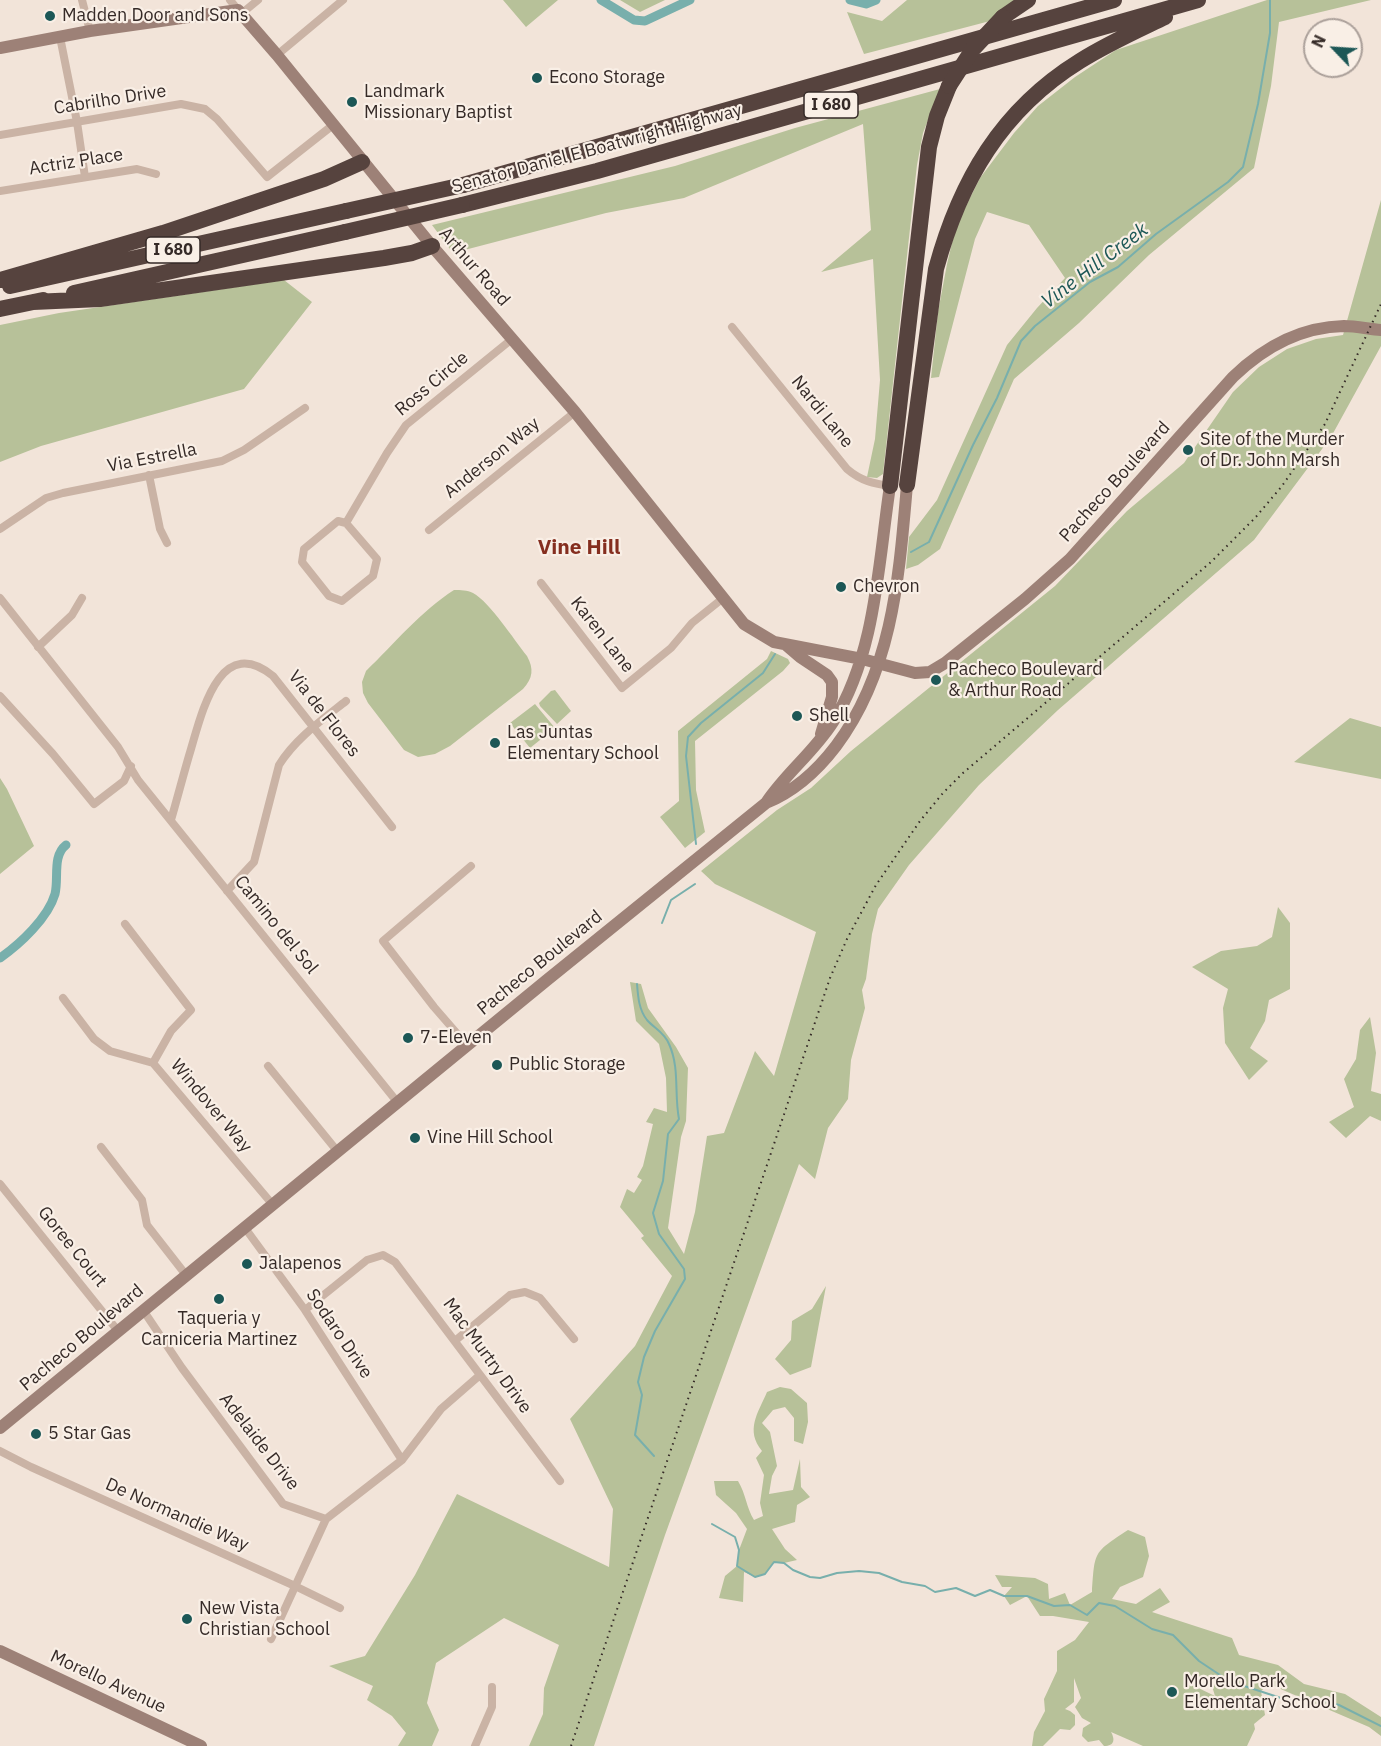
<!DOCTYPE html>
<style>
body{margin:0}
#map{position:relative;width:1381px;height:1746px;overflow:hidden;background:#f2e4d9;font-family:"IBM Plex Sans",sans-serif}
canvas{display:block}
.north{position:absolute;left:1303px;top:18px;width:60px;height:60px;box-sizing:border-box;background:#f9efe6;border:2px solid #aba09a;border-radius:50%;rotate:295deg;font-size:16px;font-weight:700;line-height:24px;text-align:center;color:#352a27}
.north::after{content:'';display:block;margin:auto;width:21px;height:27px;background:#1c5756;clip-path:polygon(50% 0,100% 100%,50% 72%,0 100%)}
</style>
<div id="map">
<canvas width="1381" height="1746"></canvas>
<div class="north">N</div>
</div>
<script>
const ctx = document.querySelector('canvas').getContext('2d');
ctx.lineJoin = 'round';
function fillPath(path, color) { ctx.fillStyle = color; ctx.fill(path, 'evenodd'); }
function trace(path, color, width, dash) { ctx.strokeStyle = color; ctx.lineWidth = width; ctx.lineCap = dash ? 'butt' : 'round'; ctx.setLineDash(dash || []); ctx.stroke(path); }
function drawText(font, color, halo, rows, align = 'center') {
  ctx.font = font + ' "IBM Plex Sans",sans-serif'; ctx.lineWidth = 4.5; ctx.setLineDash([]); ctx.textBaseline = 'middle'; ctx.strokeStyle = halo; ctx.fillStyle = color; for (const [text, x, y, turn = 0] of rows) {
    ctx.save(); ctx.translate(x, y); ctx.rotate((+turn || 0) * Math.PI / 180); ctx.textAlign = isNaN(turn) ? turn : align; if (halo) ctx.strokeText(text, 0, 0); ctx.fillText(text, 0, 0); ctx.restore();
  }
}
fillPath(new Path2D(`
 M503,0H558L526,27Z
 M620,0H665L640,12Z
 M907,0H1028L990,21L864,54L847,12L882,21Z
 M1267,0H1371L1279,22L1271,86L1254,168L1149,255L1079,323L1014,379L940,549L918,565L906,569L909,537L937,500L1007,345L1037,308L1065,278L1029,225L987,212L975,239L939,377L931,378L938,312L947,264L956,226L980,178L1014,133L1038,106L1075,77L1116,50Z
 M940,89L923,133L917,165L883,474L877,478L867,477L875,439L880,380L873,259L821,272L871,230L863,124L684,198L606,213L453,253L432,225L675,166L795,128Z
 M1381,200V346L1331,437L1254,540L1058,710L979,785L909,865L878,909L872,934L866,979L862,990L865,1008L851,1060L848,1099L828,1128L815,1179L799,1164L665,1535L594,1746H529L543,1714L544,1688L559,1645L504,1618L436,1663L427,1703L439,1730L432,1746H398L406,1733L392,1716L367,1700L373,1686L329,1666L365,1656L415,1575L457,1494L609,1567L613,1509L570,1419L635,1346L672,1276L641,1238L644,1236L620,1207L627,1189L634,1193L642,1180L637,1177L643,1166L653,1124L646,1122L654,1108L667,1112L666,1078L659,1044L636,1021L630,982L641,984L648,1008L676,1047L688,1068L686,1121L681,1137L668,1228L684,1254L695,1212L707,1136L724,1133L755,1051L774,1076L816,932L715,884L701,871L777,810L811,788L851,751L1055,586L1127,511L1184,463L1233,392L1259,367L1287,349L1316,339L1343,335Z
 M284,280L312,302L244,389L41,446L0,462V325L59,313Z
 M454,590C461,590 467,590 473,593C490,602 514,640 527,656C534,669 533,678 523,689L450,746L435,754L418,757L404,750L368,703L363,693L362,682L366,671C394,644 421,611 454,590Z
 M771,651L788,659L790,663L783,671L695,741L696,790L705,832L685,848L660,817L679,801L678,731L767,659Z
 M555,690L571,711L557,724L540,706L539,703L551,691Z
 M535,704L555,728L530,748L510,723Z
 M1350,718L1381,727V779L1294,762Z
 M0,778L7,789L34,846L0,874Z
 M1278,907L1290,923V989L1269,1000L1265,1021L1250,1048L1268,1061L1249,1080L1225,1043L1223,1008L1228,989L1192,967L1221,951L1257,946L1272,937Z
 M1370,1017L1376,1053L1371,1091L1381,1094V1121L1370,1116L1346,1138L1329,1122L1354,1107L1344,1079L1356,1059L1360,1030Z
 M826,1286L811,1367L790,1375L775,1359L791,1340L792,1321L812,1309Z
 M780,1387L791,1389L807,1403L808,1422L803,1444L794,1441V1418L785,1407L773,1410L762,1423L770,1432L777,1466L772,1476L769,1494L793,1490L800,1459L801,1487L810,1497L797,1505L795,1522L772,1529L785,1549L797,1560L784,1563L774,1562L765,1574L755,1577L744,1572L743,1602L719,1598L725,1576L737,1566L739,1550L747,1529L736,1513L716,1495L714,1481H738C746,1494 746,1507 754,1520L763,1516L760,1503L764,1475L756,1458L762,1451C745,1430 758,1413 767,1392Z
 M1128,1530L1145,1537L1149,1556L1143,1577L1120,1587L1112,1599L1136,1604L1160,1588L1170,1602L1152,1612L1232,1638L1239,1655L1278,1665L1304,1684L1345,1694L1381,1717V1736L1369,1727L1269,1684L1261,1691L1265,1715L1254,1724L1255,1729L1247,1746H1143L1111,1732C1115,1739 1115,1746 1104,1746L1099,1740L1088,1742L1082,1736L1083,1728L1091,1723L1082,1718L1075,1707L1081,1698L1074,1678V1702L1065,1709L1070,1711L1075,1715V1725L1070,1730L1060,1729L1043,1746H1032L1034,1732L1045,1711L1044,1699L1057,1671V1651L1075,1640L1089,1622L1053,1616H1040L1027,1596L1010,1605L1004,1596L1012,1587H1002L995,1575L1035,1578L1048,1584L1049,1599L1065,1593L1070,1605L1092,1592C1095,1551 1093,1553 1128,1530ZM1204,1677L1212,1686L1215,1696L1192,1685Z`), '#b7c199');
trace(new Path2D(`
 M911,552L929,542L973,445L997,398L1021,341L1035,326L1090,282L1118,267L1156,234L1228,182L1243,167L1258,104L1270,33V0
 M696,844L686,756L688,737L701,723L763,673L775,654
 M662,923L671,900L695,884
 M637,984C638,997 639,1010 647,1020C655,1029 664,1032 669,1044C680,1068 674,1094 679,1119L668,1134L663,1181L653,1213L659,1234L684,1269L685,1279L655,1331L644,1357L638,1382L642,1395L635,1435L654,1456
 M712,1524L735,1537L739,1550L737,1566L755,1577L765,1574L774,1562L784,1563L793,1570L810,1577L820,1578L837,1573L859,1571L879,1573L902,1582L925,1586L935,1592L956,1588L975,1596L990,1590L1004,1596H1027L1054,1606L1070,1605L1087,1615L1099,1603L1115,1606L1152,1629L1173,1635L1199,1661L1229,1681L1287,1700L1314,1698L1339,1705L1381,1726`), '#78afac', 2);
trace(new Path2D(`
 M601,0L634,20L645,21L690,0
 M850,0L866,4L876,0
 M0,958C20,944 48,918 55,894C59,878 52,856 66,845`), '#78afac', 9);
trace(new Path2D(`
 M82,0L90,31
 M230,0L238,10
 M241,14L258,0
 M60,37L77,122L85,177
 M277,55L343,0
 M0,135L181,104L205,109L217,119L267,177L333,125
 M0,191L137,169L156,174
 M732,327L847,469C861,481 874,484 891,486
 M149,475L160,529L167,543
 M338,521L346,523L377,559L373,576L342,601L329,596L302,562L304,549Z
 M346,523L387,453L406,425L512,339
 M0,529L46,498L63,493L222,461L244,450L305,408
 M429,530L575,412
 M541,583L622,688L671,648L692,623L722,599
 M0,598L118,747L138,780L398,1103
 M38,647L72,615L82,598
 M0,696L53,754L94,804L124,781L131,766
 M171,820C178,796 184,772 191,749C202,712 220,633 273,676L392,827
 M227,891L254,862L279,765C295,739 322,720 346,701
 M125,924L191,1010L171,1031L153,1063
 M63,998L94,1039L110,1051L153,1063L273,1205
 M467,1045L434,1007L383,941L471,866
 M268,1066L338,1152
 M101,1147L142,1200L147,1225L186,1275
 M0,1184L118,1331
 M245,1228L305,1310L402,1460
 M143,1310L182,1368L283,1504L326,1519
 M305,1310L367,1260L383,1255L395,1262L560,1481
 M456,1340L510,1295L525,1292L540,1298L574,1339
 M0,1451L31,1467L295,1586L340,1608
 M271,1639L326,1519L402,1460L441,1409L480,1375
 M475,1746L492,1707V1687`), '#cab3a5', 8);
trace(new Path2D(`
 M0,48L90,31L238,10L277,55L432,246L575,412L744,624L774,642L862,659L915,673L930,672L945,663L1025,599L1070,559L1233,377C1263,348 1301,327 1344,326C1356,326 1369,329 1381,330
 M786,645L800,657L827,675L832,682V697L821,734
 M766,803C795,791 817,771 836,746C893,670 899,576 907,485
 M0,1428L547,980L766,803C785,774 814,752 833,722C876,653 878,565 890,486
 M0,1651L201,1746`), '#9d8177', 12);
trace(new Path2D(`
 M1003,17L1028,0
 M463,185L1114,0
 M462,205L597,171L1198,0
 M0,280L163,233L324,179L362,162
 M10,286L346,211
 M74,293L345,232
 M33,302L100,299L384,258L412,253L432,246
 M0,309L43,300
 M907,485L936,269C960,181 1001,110 1080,61C1107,44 1136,31 1165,17
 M890,486L929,147L937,116L949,86`), '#56433e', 16);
trace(new Path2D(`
 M571,1746L830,978L847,939L876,885L920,821L943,793L963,773L1211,562L1255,518L1282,486L1325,424L1381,304`), '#352a27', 2, [1.5, 4.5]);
trace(new Path2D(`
 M949,86L973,49L1003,17
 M346,211L463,185
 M345,232L462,205`), '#56433e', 16);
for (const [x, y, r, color] of [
 [50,16,6,"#1c5756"],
 [537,78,6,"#1c5756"],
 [352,102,6,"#1c5756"],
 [1188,450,6,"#1c5756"],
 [841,587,6,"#1c5756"],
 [936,680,6,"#1c5756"],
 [797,716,6,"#1c5756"],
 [495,743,6,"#1c5756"],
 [408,1038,6,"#1c5756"],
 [497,1065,6,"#1c5756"],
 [415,1138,6,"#1c5756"],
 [247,1264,6,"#1c5756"],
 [219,1299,6,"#1c5756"],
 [36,1434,6,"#1c5756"],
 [187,1619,6,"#1c5756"],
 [1172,1692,6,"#1c5756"]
]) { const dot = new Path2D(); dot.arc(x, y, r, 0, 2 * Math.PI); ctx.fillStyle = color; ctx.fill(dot); trace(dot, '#f9efe6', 2); }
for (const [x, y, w] of [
 [831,105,54],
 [173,250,54]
]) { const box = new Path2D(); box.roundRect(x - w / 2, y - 13, w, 26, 4.5); ctx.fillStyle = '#f9efe6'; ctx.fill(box); trace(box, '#352a27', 1.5); }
drawText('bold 16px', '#352a27', null, [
 ["I 680",831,105],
 ["I 680",173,250]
]);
drawText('18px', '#352a27', '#f9efe6', [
 ["Madden Door and Sons",62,16],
 ["Econo Storage",549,78],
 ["Landmark",364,92],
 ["Missionary Baptist",364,113],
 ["Site of the Murder",1200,440],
 ["of Dr. John Marsh",1200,461],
 ["Chevron",853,587],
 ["Pacheco Boulevard",948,670],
 ["& Arthur Road",948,691],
 ["Shell",809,716],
 ["Las Juntas",507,733],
 ["Elementary School",507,754],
 ["7-Eleven",420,1038],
 ["Public Storage",509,1065],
 ["Vine Hill School",427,1138],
 ["Jalapenos",259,1264],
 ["Taqueria y",219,1319,"center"],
 ["Carniceria Martinez",219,1340,"center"],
 ["5 Star Gas",48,1434],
 ["New Vista",199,1609],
 ["Christian School",199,1630],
 ["Morello Park",1184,1682],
 ["Elementary School",1184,1703]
], 'left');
drawText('18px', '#352a27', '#f9efe6', [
 ["Cabrilho Drive",110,100,-9],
 ["Senator Daniel E Boatwright Highway",597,149,-15],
 ["Actriz Place",76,162,-9],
 ["Arthur Road",474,267,49],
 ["Ross Circle",432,384,-40],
 ["Nardi Lane",822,412,51],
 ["Via Estrella",152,458,-11],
 ["Anderson Way",492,458,-39],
 ["Pacheco Boulevard",1115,482,-48],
 ["Karen Lane",602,635,52],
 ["Via de Flores",324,714,52],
 ["Camino del Sol",276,925,51],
 ["Pacheco Boulevard",540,963,-39],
 ["Windover Way",211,1106,50],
 ["Goree Court",72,1247,51],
 ["Sodaro Drive",339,1334,56],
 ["Pacheco Boulevard",82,1338,-40],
 ["Mac Murtry Drive",487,1356,54],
 ["Adelaide Drive",259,1442,52],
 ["De Normandie Way",177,1515,24],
 ["Morello Avenue",108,1682,25]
]);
drawText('italic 20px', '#1c5756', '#f9efe6', [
 ["Vine Hill Creek",1095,266,-37]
]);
drawText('bold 21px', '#852e1f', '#f9efe6', [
 ["Vine Hill",579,548]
]);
</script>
